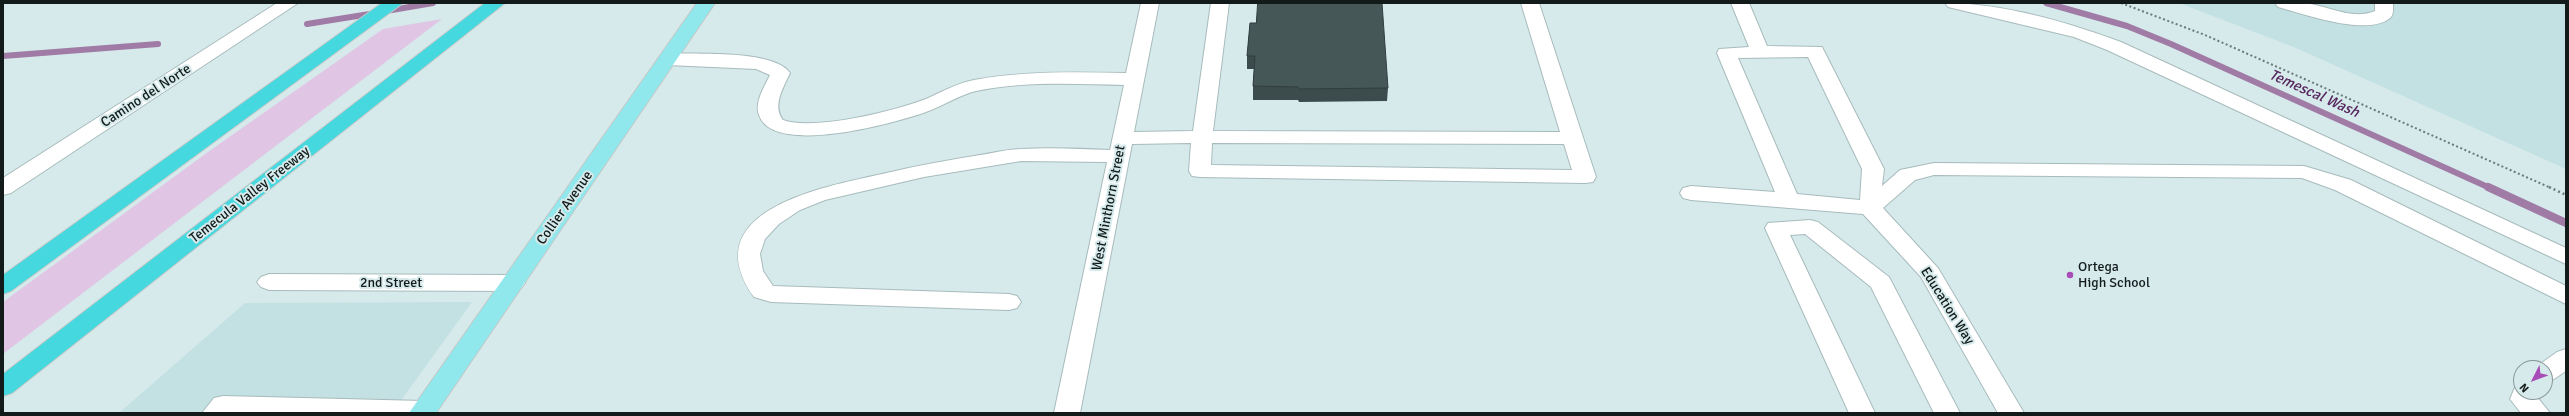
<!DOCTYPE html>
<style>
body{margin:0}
#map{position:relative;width:2569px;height:416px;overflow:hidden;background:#d6eaeb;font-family:Signika,sans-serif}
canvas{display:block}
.frame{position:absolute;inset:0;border:4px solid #121a1a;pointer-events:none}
.north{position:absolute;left:2513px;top:360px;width:40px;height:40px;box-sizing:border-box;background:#d6eaeb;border:1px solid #889797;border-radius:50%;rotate:228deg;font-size:11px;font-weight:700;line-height:16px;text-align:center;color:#121a1a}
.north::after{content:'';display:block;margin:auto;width:14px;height:18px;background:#a84db8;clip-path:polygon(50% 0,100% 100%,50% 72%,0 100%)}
</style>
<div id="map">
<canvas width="2569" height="416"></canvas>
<div class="frame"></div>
<div class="north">N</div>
</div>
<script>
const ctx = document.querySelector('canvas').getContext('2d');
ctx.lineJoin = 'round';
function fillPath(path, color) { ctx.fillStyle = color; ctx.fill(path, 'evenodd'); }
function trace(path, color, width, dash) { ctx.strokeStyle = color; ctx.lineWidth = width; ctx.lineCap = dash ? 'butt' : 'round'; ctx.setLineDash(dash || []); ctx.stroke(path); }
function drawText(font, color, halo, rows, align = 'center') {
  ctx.font = font + ' Signika,sans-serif'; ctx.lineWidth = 4; ctx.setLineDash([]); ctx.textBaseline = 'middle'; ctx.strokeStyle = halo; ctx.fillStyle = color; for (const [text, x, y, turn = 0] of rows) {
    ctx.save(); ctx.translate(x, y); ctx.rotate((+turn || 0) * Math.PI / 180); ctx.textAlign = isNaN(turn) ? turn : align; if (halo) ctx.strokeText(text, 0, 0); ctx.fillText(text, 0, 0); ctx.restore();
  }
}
fillPath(new Path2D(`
 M2179,3H2566V169L2296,48Z
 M472,302L392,413H119L245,303Z`), '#c3e0e2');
fillPath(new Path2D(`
 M442,19L3,354V302L208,152L383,29Z`), '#e0c5e4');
trace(new Path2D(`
 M2046,3L2127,26L2171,44L2490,188
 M386,11L433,3
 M307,24L376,13
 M3,56L158,44`), '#a07ba6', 6);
trace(new Path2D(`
 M2488,187L2566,223`), '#a07ba6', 8);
const minor = new Path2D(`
 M277,3H298L11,193L3,195V178Z
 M1141,3H1159L1134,132L1193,131L1211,3H1229L1213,131L1560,132L1521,3H1539L1596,177L1593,182L1585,183L1200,177L1192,176L1189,171L1191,143L1132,144L1080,413H1054L1107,162L1021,161L924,177L825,200L800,210L779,224L765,239L760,254L763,271L773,286L1009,294L1017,296L1021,302L1017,308L1009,310L771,302L754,297C691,207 834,185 891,172C920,165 950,160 980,155C994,153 1008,149 1022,149C1051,147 1081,149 1110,150L1124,85C1075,84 1024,81 976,91C959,95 943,106 926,112C895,123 773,157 759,115C754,102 765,86 770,75L756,69L668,65L661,63L659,59L661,55L668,53C696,55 773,49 790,73C783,88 772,106 783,120C814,131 895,111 926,99C942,92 957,83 974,80C1024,71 1075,72 1126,73ZM1212,143L1564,144L1572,170L1211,165Z
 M1731,3H1749L1767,46L1822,47L1884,169L1882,186L1900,170L1934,163L2304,166L2351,180L2566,286V304L2335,190L2302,178L1934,175L1915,180L1883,208L1938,268L2024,413H1998L1921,277L1863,214L1691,200L1683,198L1680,193L1683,188L1691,186L1775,192L1717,53L1719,49L1749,47ZM1808,57L1862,169L1860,200L1797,194L1738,58Z
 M1945,3C2002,3 2067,22 2121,42L2566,248V264L2107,50L2074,37L1948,7Z
 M2275,3C2284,3 2294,2 2304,3C2327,5 2352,21 2375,11V3H2393C2393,8 2394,15 2390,18C2367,37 2304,14 2278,7Z
 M1810,220L1818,222L1889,277L1960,413H1934L1871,287L1805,234L1790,235L1875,413H1849L1765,228L1768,223Z
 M269,274L513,275L521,278L525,283L521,288L513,291L269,290L261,287L257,282L261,277Z
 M2566,349V371L2554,379L2545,382V368L2536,367L2557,352Z
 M2521,384V392H2538L2537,397L2550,413H2521L2510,399L2516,385Z
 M223,396L423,401L432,404L436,411L435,413H202L214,398Z`);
const major = new Path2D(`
 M697,3H715L436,413H409Z`);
const highway = new Path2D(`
 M382,3H403L11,291L3,294V275Z
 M485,3H505L12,393L3,396V374Z`);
trace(minor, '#a8bbbc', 2);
trace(major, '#c6c8c8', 2);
trace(highway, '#c6c8c8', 2);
trace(new Path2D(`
 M2121,3L2205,35L2551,188`), '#6b7979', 2, [2, 2.5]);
trace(new Path2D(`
 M2549,187L2566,195`), '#6b7979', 2.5, [2, 3]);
fillPath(minor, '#fff');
fillPath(major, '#90e8ec');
fillPath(highway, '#46d8df');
fillPath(new Path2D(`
 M1250,23L1388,88L1387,101L1299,102L1298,100H1253V86L1254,69H1247V56Z`), '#3c4b4c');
const building = new Path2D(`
 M1258,3H1382L1388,88L1299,89L1298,87L1253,86L1255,56H1247L1250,23H1256Z`);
fillPath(building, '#465758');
trace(building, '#313d3e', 1);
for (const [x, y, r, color] of [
 [2070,275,4,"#a84db8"]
]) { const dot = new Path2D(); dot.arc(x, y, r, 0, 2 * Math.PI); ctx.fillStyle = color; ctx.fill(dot); trace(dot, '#d6eaeb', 1.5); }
drawText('14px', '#121a1a', '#d6eaeb', [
 ["Camino del Norte",146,96,-33],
 ["Temecula Valley Freeway",250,195,-38],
 ["Collier Avenue",565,208,-55],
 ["West Minthorn Street",1109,208,-79],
 ["2nd Street",391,283],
 ["Education Way",1947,306,58]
]);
drawText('14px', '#121a1a', '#d6eaeb', [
 ["Ortega",2078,267],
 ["High School",2078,283]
], 'left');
drawText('italic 15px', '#55255d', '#d6eaeb', [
 ["Temescal Wash",2314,94,24]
]);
</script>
